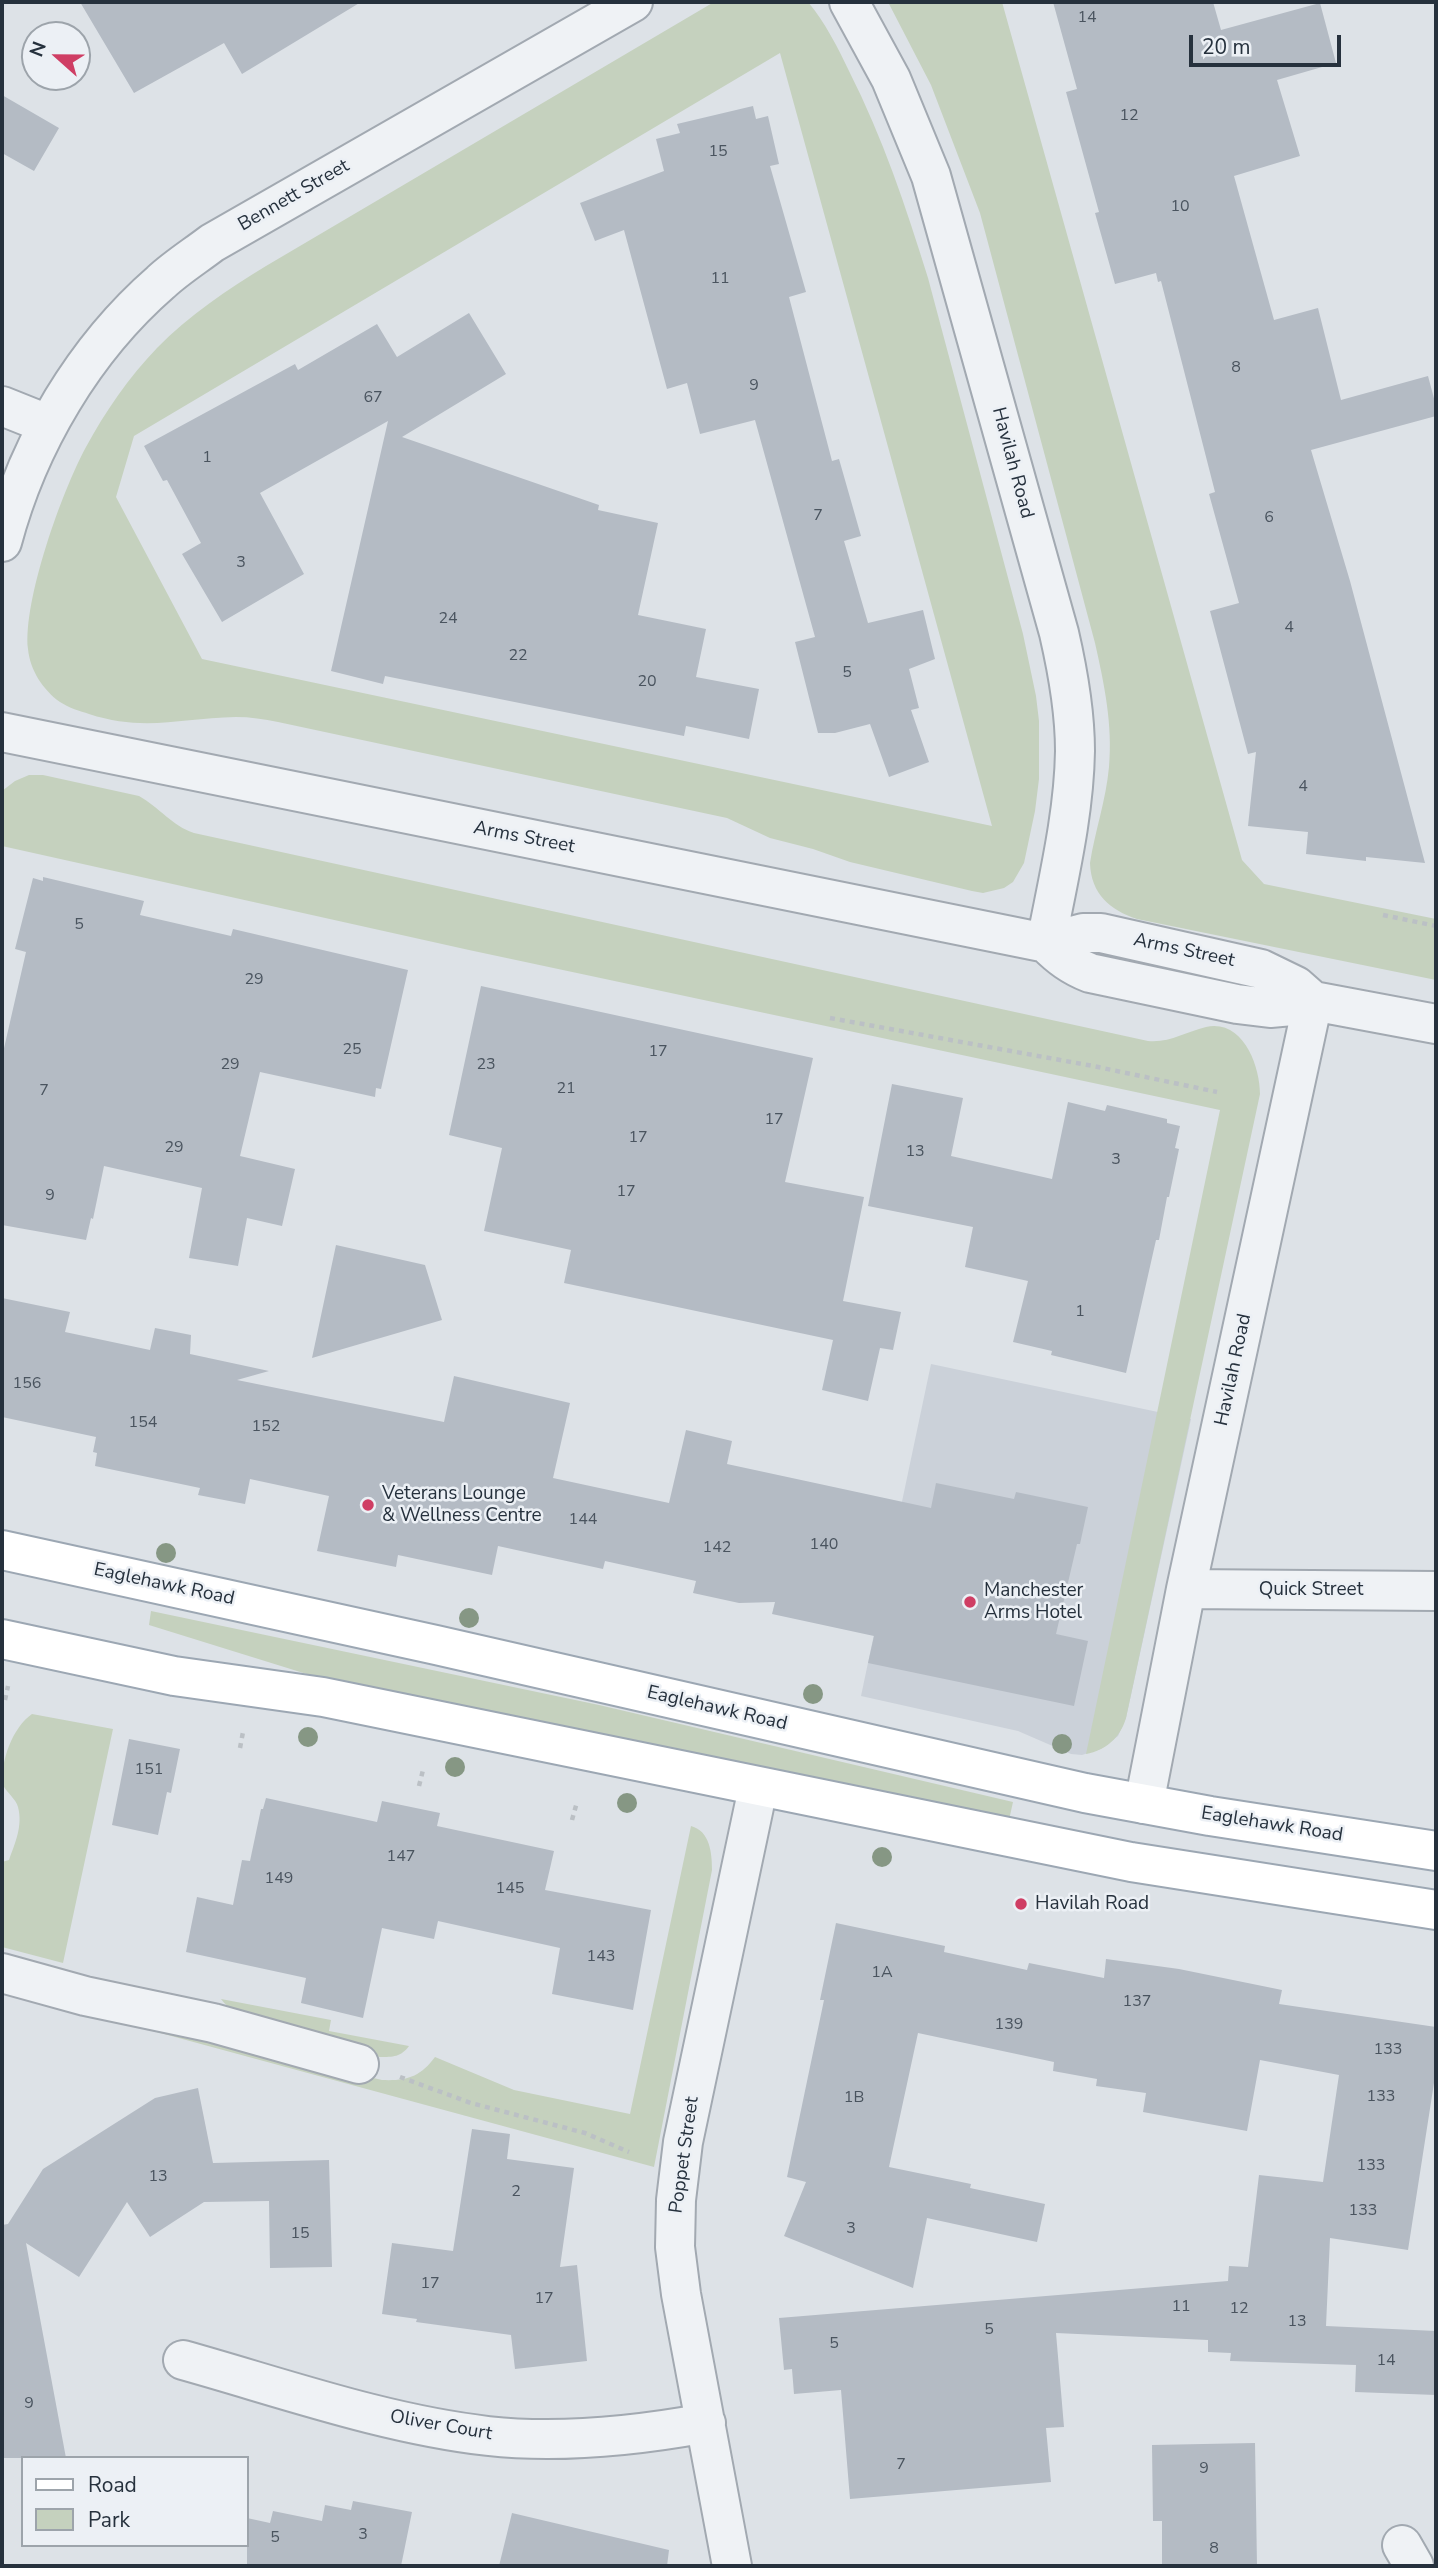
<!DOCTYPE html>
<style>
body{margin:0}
#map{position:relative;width:1438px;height:2568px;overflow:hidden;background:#dde2e7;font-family:"Nunito Sans",sans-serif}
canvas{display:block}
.frame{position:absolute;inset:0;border:4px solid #26313d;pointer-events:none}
.legend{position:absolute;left:21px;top:2456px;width:228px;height:91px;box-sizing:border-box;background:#ecf0f5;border:2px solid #9da4ab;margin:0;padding:9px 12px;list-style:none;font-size:21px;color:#26313d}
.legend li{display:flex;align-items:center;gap:14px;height:35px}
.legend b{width:35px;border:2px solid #9da4ab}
.north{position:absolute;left:21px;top:21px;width:70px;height:70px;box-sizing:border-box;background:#ecf0f5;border:2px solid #9da4ab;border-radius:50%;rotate:291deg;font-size:19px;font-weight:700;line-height:28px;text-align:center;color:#26313d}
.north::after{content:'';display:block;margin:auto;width:24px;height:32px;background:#cf3e64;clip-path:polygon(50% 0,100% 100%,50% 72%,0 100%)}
.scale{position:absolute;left:1189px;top:35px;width:152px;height:32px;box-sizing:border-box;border:4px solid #26313d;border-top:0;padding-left:9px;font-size:21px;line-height:24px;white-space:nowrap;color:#26313d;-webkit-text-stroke:5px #ecf0f5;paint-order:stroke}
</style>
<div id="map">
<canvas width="1438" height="2568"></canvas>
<div class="frame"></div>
<ul class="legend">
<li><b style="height:9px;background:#fff"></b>Road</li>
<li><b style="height:19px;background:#c5d1be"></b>Park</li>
</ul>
<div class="north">N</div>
<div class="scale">20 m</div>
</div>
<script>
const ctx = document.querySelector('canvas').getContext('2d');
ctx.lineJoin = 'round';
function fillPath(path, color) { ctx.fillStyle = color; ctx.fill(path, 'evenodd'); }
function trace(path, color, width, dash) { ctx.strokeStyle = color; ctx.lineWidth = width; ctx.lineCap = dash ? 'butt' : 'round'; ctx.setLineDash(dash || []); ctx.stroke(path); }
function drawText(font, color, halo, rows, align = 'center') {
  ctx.font = font + ' "Nunito Sans",sans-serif'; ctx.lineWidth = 5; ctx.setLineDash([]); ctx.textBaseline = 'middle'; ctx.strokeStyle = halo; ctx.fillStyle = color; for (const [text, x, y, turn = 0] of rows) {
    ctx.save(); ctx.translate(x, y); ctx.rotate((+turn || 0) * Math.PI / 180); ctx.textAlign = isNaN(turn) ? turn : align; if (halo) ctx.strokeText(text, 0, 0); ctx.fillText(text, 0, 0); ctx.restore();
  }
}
fillPath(new Path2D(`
 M931,1364L1191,1419L1126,1718L1118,1736L1101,1749L1082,1755L1071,1754L1018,1731L861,1696Z`), '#cbd1d9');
fillPath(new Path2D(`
 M714,2H808C825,22 838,48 849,71C883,138 906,207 928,278L1023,634L1036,696L1039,721V779L1035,811L1024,863L1013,882L1004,888L983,893L972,891L850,862L813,849L770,838L727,818L278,722C264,719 250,717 236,717C181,718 144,732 89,714C80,711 69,708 60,702C43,690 30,670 28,649C23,600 62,491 86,447C105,412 129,377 157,348C189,315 227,290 266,266ZM780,53L992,826L202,659L116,497L134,436Z
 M888,2H1002L1242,860L1264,884L1436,919V980L1137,919C1110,910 1091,894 1090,863C1095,831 1106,800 1109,767C1113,725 1104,683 1095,643L980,213L931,85Z
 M29,775H43L139,796C159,807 172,826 194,833L1148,1041C1170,1043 1185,1032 1206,1027C1243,1019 1260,1066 1260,1094L1126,1718C1120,1738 1106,1750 1086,1754L1220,1110L469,950L2,846V791L15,781Z
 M151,1611L599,1705L1013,1802L1009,1820L326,1680L149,1625Z
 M32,1714L113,1729L63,1963L2,1947V1862L9,1860C15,1843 23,1826 18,1807C16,1799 7,1793 3,1785C0,1761 13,1727 32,1714Z
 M691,1826C710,1831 712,1853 712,1870L654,2167L153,2031L164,2029L382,2080C407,2081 420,2077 435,2057L514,2090L630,2114Z
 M221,1999L331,2020L329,2031L409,2046C401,2057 393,2057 380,2057C338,2046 247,2034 221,1999Z`), '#c5d1be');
fillPath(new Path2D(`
 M80,2H361L242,74L224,43L134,93Z
 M1053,2H1213L1221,30L1320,3L1336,63L1277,80L1300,156L1234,176L1274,320L1318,308L1341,400L1428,376L1436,406V416L1311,450L1350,581L1425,863L1366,857V861L1306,854L1308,832L1248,826L1256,752L1248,754L1210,611L1239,603L1209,494L1215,492L1161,281L1158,282L1156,273L1115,284L1095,213L1099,212L1066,92L1077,89Z
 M2,95L59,128L34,171L2,153Z
 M753,106L756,119L768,116L779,164L770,166L806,292L789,297L832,461L839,459L861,536L844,541L868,623L923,610L935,659L909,669L919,708L911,710L929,762L889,777L870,724L835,733H818L795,642L815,637L755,420L700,434L687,383L667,389L624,230L595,241L580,203L664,171L656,139L680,133L677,124Z
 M469,313L506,374L402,437L599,505L598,510L658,523L638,615L706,629L696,677L759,689L749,739L686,726L684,736L385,676L383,684L331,671L388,421L260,493L304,574L222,622L182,554L201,543L167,480L163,481L144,446L295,364L298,370L377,324L397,357Z
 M43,877L144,901L140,915L231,936L233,929L408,970L381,1089L376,1088L375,1097L260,1072L240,1156L295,1169L282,1226L247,1218L238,1266L189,1258L202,1188L104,1166L93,1219L91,1218L86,1240L2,1225V1057L26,952L15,949L33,878L43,881Z
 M481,986L813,1058L785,1182L864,1197L843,1301L901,1312L893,1350L880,1348L868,1401L822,1390L833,1340L564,1283L571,1250L484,1231L502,1148L449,1135Z
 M892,1084L963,1098L951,1156L1052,1179L1068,1102L1105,1111L1107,1105L1167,1119V1123L1180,1126L1175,1148L1179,1149L1169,1197H1167L1159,1240H1156L1126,1373L1051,1355L1052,1351L1013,1342L1028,1281L965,1267L973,1227L868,1206Z
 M336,1245L425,1265L442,1320L312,1358Z
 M2,1298L70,1312L65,1332L150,1350L155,1328L191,1335L190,1354L269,1371L237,1380L444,1422L454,1376L570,1403L553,1478L669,1503L686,1430L732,1441L727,1464L931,1508L936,1483L1014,1499L1016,1492L1088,1507L1080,1544H1077L1056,1634L1088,1641L1074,1706L868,1663L874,1636L772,1614L775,1602L739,1603L693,1593L696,1581L605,1561L603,1569L498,1546L492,1575L398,1555L396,1567L317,1551L329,1496L250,1479L245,1504L198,1495L200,1488L95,1466L97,1453L93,1452L96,1437L2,1417Z
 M129,1739L180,1749L171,1793L167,1792L158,1835L112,1825Z
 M266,1798L377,1822L382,1801L440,1813L437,1826L554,1851L545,1890L651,1910L633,2010L552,1994L560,1948L438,1921L434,1939L382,1928L363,2018L301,2003L306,1978L186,1952L197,1897L233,1905L242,1860L250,1861L261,1809H263Z
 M836,1923L945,1946L944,1952L1027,1970L1029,1963L1104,1978L1106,1959L1179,1969L1282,1990L1279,2004L1436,2027V2070L1408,2250L1330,2238L1326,2326L1436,2331V2395L1355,2392L1356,2365L1230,2361L1231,2353L1208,2352V2340L1056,2333L1064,2427L1046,2428L1051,2482L850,2499L841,2390L794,2394L792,2369L784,2370L779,2318L1228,2281L1229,2266L1248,2267L1259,2175L1323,2182L1339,2075L1260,2060L1247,2131L1143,2112L1146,2093L1096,2086L1097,2079L1053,2071L1054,2062L918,2033L889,2167L971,2184L970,2188L1045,2204L1037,2242L927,2218L913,2288L784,2236L806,2182L787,2177L824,2000H820Z
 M198,2088L213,2163L329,2160L332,2267L270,2268L269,2201L204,2202L150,2237L127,2202L79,2277L26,2243L66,2458H2V2225L8,2224L43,2169L155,2098Z
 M472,2129L510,2134L507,2159L574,2168L560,2267L577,2265L587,2361L515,2369L511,2335L416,2322L417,2319L382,2314L392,2243L453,2251Z
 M1255,2443L1257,2566H1162V2521H1153L1152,2445Z
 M353,2501L412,2512L401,2566H247V2518L270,2523L273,2511L322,2521L325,2505L351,2510Z
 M512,2513L669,2550L667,2566H499Z`), '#b4bbc4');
const minor = new Path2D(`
 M849,2L891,79L931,176L1059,633C1068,672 1075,711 1075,751C1074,815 1058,880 1046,943
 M2,406L47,424
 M2,542C28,444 84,349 161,282C176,268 195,256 212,243L633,2
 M2,732L1046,943L1083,933H1101L1261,969L1296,986L1313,1001
 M1046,943C1060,957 1072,966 1090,973L1237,1004L1270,1008L1292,1006L1313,1001L1436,1024
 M1186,1589L1436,1591
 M1144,1804L1186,1589L1313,1001
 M2,1973L85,1996L213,2023L359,2064
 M183,2360C283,2388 384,2424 488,2436C561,2444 635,2436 706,2423
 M1402,2545L1414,2566
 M732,2566L681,2294L675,2247L676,2200L683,2142L758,1788`);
const major = new Path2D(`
 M2,1550L436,1645L1085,1793L1210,1816L1436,1851
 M2,1639L174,1676L323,1697L1131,1862L1436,1910`);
trace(minor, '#a2a9b1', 42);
trace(major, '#9ca7b3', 42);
trace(new Path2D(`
 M1383,915L1436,926
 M830,1018L1093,1066L1217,1092
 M5,1700L8,1686
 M240,1748L243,1732
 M419,1786L423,1770
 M572,1820L577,1802
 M400,2077L471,2103L585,2133L629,2152`), '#bbc0c5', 4.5, [5, 5]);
trace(minor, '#eff2f5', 38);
trace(major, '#fff', 38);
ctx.fillStyle = '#869784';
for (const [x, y] of [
 [166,1553],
 [469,1618],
 [813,1694],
 [308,1737],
 [1062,1744],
 [455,1767],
 [627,1803],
 [882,1857]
]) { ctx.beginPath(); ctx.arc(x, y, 10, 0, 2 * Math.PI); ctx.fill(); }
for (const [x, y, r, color] of [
 [368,1505,7,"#cf3e64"],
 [970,1602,7,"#cf3e64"],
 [1021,1904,7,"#cf3e64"]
]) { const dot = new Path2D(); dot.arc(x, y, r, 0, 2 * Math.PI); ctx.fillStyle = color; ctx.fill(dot); trace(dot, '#ecf0f5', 2.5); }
drawText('16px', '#4a545f', null, [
 ["14",1087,18],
 ["12",1129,116],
 ["15",718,152],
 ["10",1180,207],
 ["11",720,279],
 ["8",1236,368],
 ["9",754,386],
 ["67",373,398],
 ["1",207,458],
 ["7",818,516],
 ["6",1269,518],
 ["3",241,563],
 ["24",448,619],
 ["4",1289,628],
 ["22",518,656],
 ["5",847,673],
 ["20",647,682],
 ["4",1303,787],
 ["5",79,925],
 ["29",254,980],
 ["25",352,1050],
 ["17",658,1052],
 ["29",230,1065],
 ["23",486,1065],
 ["21",566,1089],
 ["7",44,1091],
 ["17",774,1120],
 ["17",638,1138],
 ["29",174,1148],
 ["13",915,1152],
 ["3",1116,1160],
 ["17",626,1192],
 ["9",50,1196],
 ["1",1080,1312],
 ["156",27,1384],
 ["154",143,1423],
 ["152",266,1427],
 ["144",583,1520],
 ["140",824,1545],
 ["142",717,1548],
 ["151",149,1770],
 ["147",401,1857],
 ["149",279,1879],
 ["145",510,1889],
 ["143",601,1957],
 ["1A",882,1973],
 ["137",1137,2002],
 ["139",1009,2025],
 ["133",1388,2050],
 ["133",1381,2097],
 ["1B",854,2098],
 ["133",1371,2166],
 ["13",158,2177],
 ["2",516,2192],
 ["133",1363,2211],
 ["3",851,2229],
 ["15",300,2234],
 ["17",430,2284],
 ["17",544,2299],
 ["11",1181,2307],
 ["12",1239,2309],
 ["13",1297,2322],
 ["5",989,2330],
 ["5",834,2344],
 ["14",1386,2361],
 ["9",29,2404],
 ["7",901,2465],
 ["9",1204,2469],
 ["3",363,2535],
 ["5",275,2538],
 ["8",1214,2549]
]);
drawText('19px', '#26313d', '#ecf0f5', [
 ["Bennett Street",294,196,-30],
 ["Havilah Road",1012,463,75],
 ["Arms Street",524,838,11],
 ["Arms Street",1184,951,12],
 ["Havilah Road",1234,1370,-78],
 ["Eaglehawk Road",164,1585,12],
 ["Quick Street",1311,1590],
 ["Eaglehawk Road",717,1709,13],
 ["Eaglehawk Road",1272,1825,9],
 ["Poppet Street",685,2155,-82],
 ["Oliver Court",441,2426,10]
]);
drawText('19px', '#26313d', '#ecf0f5', [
 ["Veterans Lounge",382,1494],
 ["& Wellness Centre",382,1516],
 ["Manchester",984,1591],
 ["Arms Hotel",984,1613],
 ["Havilah Road",1035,1904]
], 'left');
</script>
